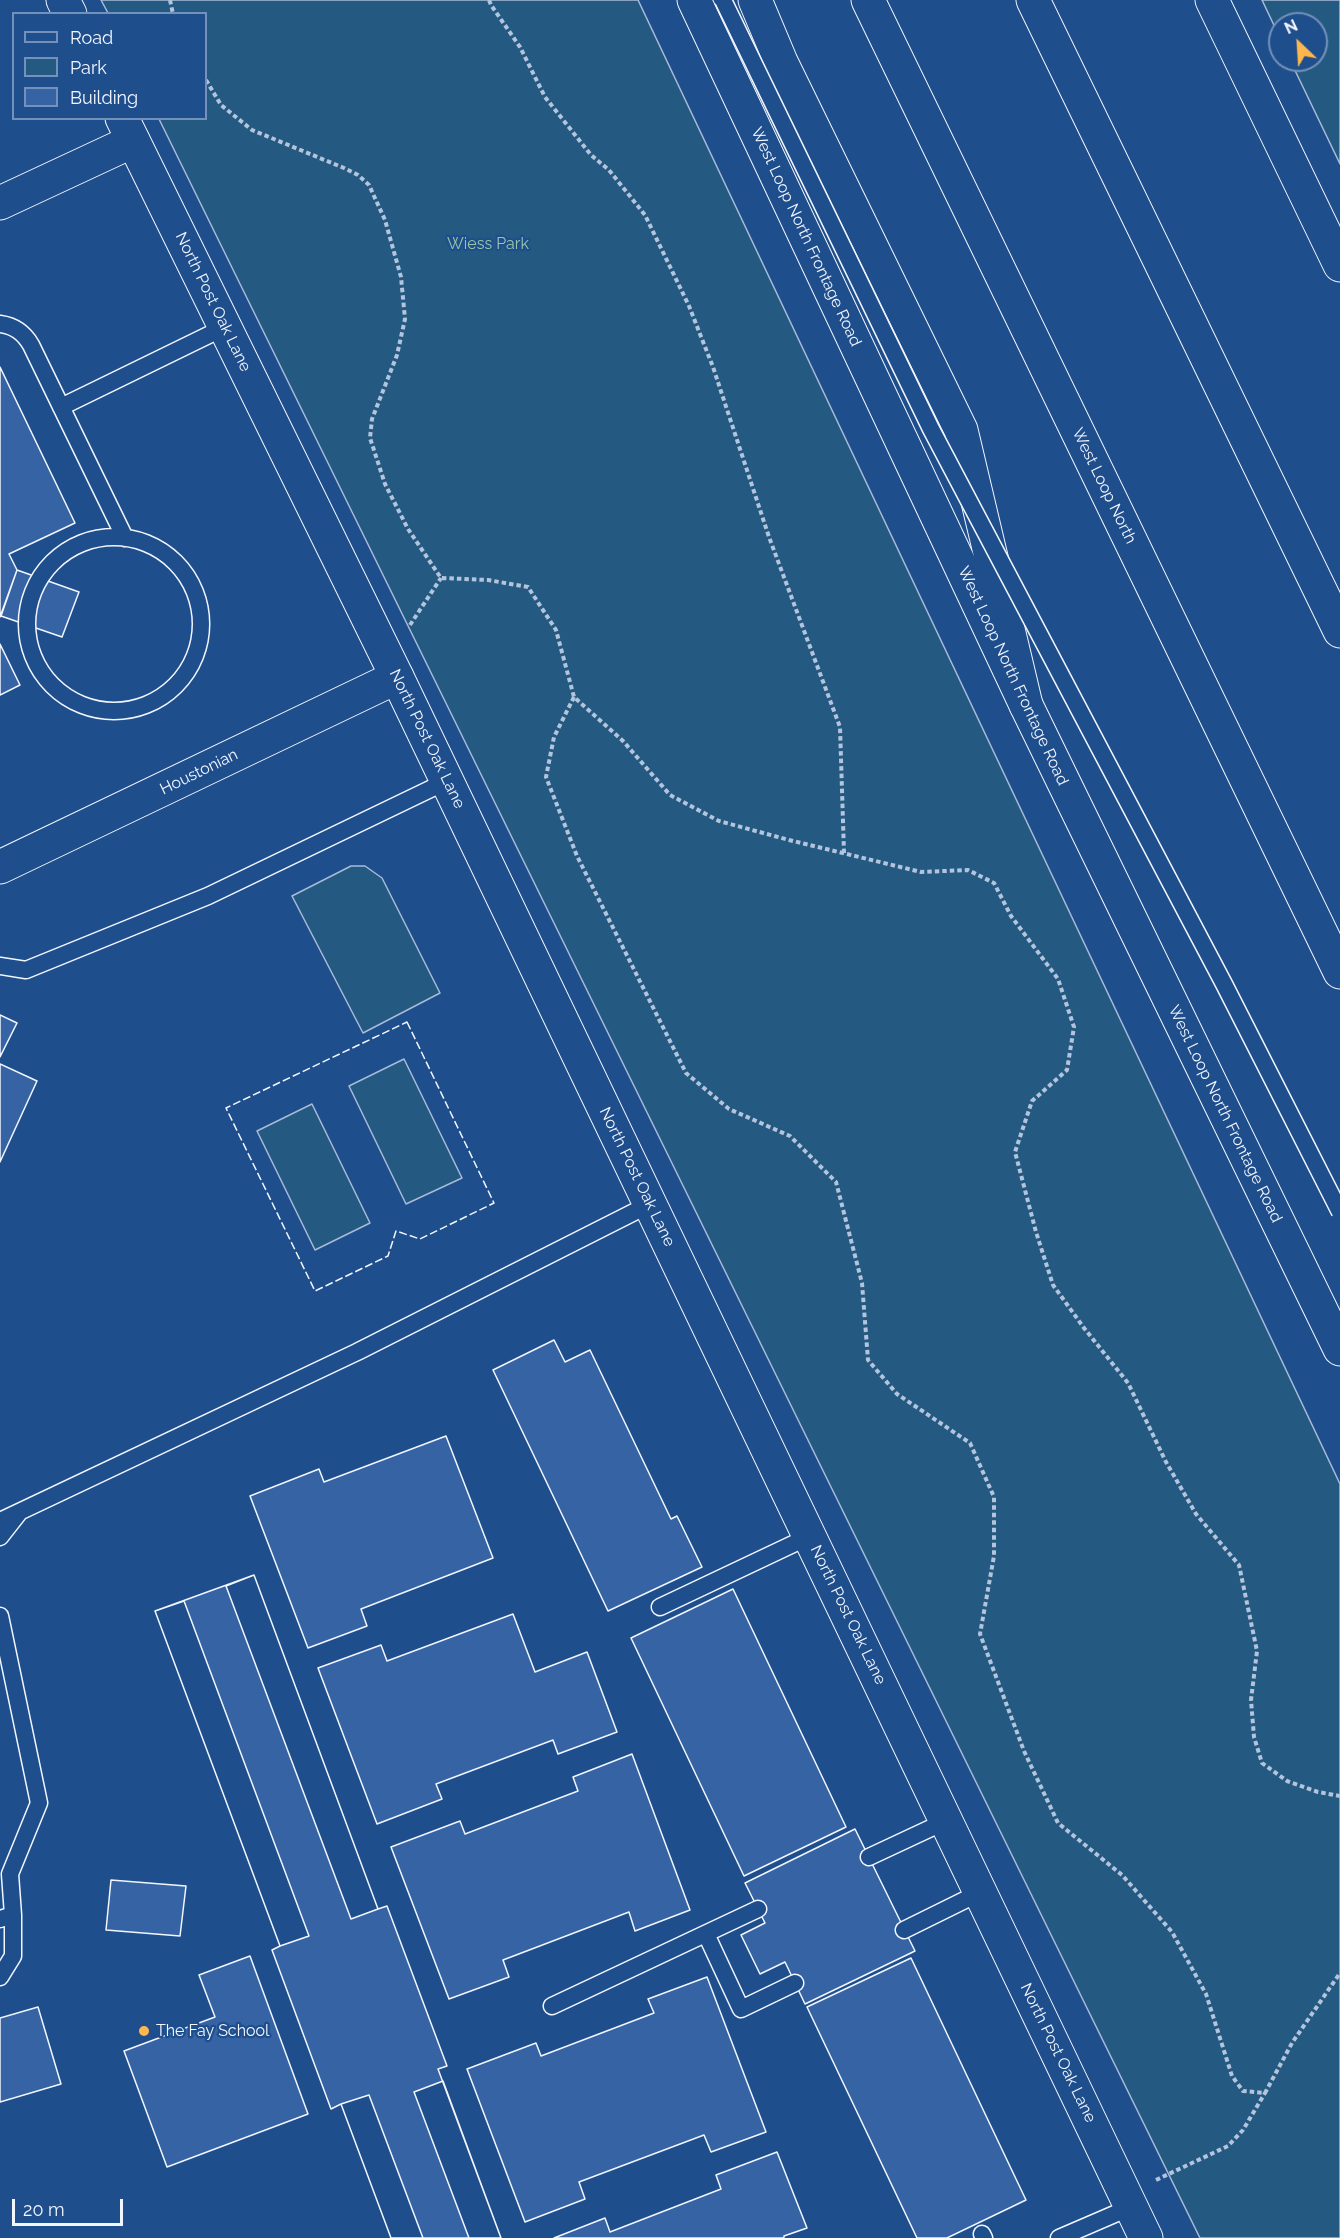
<!DOCTYPE html>
<style>
body{margin:0}
#map{position:relative;width:1340px;height:2238px;overflow:hidden;background:#1f4e8c;font-family:Raleway,sans-serif}
canvas{display:block}
.legend{position:absolute;left:12px;top:12px;width:195px;height:108px;box-sizing:border-box;background:#1f4e8c;border:2px solid #7391ba;margin:0;padding:8px 10px;list-style:none;font-size:18px;color:#f2f6ff}
.legend li{display:flex;align-items:center;gap:12px;height:30px}
.legend b{width:30px;border:2px solid #7391ba}
.north{position:absolute;left:1268px;top:12px;width:60px;height:60px;box-sizing:border-box;background:#1f4e8c;border:2px solid #7391ba;border-radius:50%;rotate:335deg;font-size:16px;font-weight:700;line-height:24px;text-align:center;color:#f2f6ff}
.north::after{content:'';display:block;margin:auto;width:21px;height:27px;background:#ffb74d;clip-path:polygon(50% 0,100% 100%,50% 72%,0 100%)}
.scale{position:absolute;left:12px;top:2199px;width:111px;height:27px;box-sizing:border-box;border:3px solid #f2f6ff;border-top:0;padding-left:8px;font-size:18px;line-height:21px;white-space:nowrap;color:#f2f6ff;-webkit-text-stroke:4px #1f4e8c;paint-order:stroke}
</style>
<div id="map">
<canvas width="1340" height="2238"></canvas>
<ul class="legend">
<li><b style="height:8px;background:#1f4e8c"></b>Road</li>
<li><b style="height:16px;background:#245a82"></b>Park</li>
<li><b style="height:16px;background:#3563a3"></b>Building</li>
</ul>
<div class="north">N</div>
<div class="scale">20 m</div>
</div>
<script>
const ctx = document.querySelector('canvas').getContext('2d');
ctx.lineJoin = 'round';
function fillPath(path, color) { ctx.fillStyle = color; ctx.fill(path, 'evenodd'); }
function trace(path, color, width, dash) { ctx.strokeStyle = color; ctx.lineWidth = width; ctx.lineCap = dash ? 'butt' : 'round'; ctx.setLineDash(dash || []); ctx.stroke(path); }
function drawText(font, color, halo, rows, align = 'center') {
  ctx.font = font + ' Raleway,sans-serif'; ctx.lineWidth = 4.5; ctx.setLineDash([]); ctx.textBaseline = 'middle'; ctx.strokeStyle = halo; ctx.fillStyle = color; for (const [text, x, y, turn = 0] of rows) {
    ctx.save(); ctx.translate(x, y); ctx.rotate((+turn || 0) * Math.PI / 180); ctx.textAlign = isNaN(turn) ? turn : align; if (halo) ctx.strokeText(text, 0, 0); ctx.fillText(text, 0, 0); ctx.restore();
  }
}
const green = new Path2D(`
 M101,0H638L1340,1484V2238H1200L159,119L206,118V14L108,13Z
 M1262,0H1340V164L1290,60H1316V24H1280V38Z
 M351,866H365L382,878L440,993L363,1033L292,896Z
 M404,1059L462,1178L406,1204L349,1086Z
 M312,1104L370,1223L315,1250L257,1131Z`);
fillPath(green, '#245a82');
trace(green, '#a8bbd7', 1.5);
const building = new Path2D(`
 M0,367L75,523L9,554L17,570L0,617Z
 M17,570L79,592L62,637L1,616Z
 M0,644L20,685L0,695Z
 M0,1015L17,1023L0,1057Z
 M0,1064L37,1081L0,1162Z
 M554,1340L565,1362L590,1350L671,1519L677,1516L702,1567L608,1611L493,1370Z
 M446,1436L493,1558L361,1609L367,1626L308,1648L250,1496L319,1469L324,1482Z
 M254,1575L378,1909L351,1919L226,1586Z
 M254,1575L378,1909L387,1906L447,2066L438,2069L501,2238H391L341,2104L331,2109L272,1950L280,1946L155,1611Z
 M733,1589L846,1827L744,1876L631,1638Z
 M184,1601L309,1936L280,1946L155,1611Z
 M513,1614L535,1672L587,1652L617,1732L558,1754L553,1740L436,1784L442,1799L377,1824L318,1668L381,1645L387,1661Z
 M632,1754L690,1910L635,1931L629,1912L503,1960L509,1977L449,1999L391,1847L460,1821L465,1834L578,1791L573,1777Z
 M855,1829L915,1951L805,2004L785,1962L760,1974L741,1935L765,1923L745,1883Z
 M111,1880L186,1886L180,1936L106,1930Z
 M250,1956L308,2114L167,2167L124,2051L215,2017L199,1975Z
 M911,1958L1026,2200L947,2238H917L807,2007Z
 M707,1977L766,2132L711,2152L704,2135L579,2182L585,2199L525,2222L467,2069L536,2043L541,2056L654,2013L648,1999Z
 M38,2007L61,2084L0,2102V2018Z
 M443,2081L501,2238H469L414,2092Z
 M369,2095L423,2238H391L341,2104Z
 M777,2152L807,2228L784,2236V2238H554L605,2218L610,2232L721,2189L716,2175Z`);
fillPath(building, '#3563a3');
trace(building, '#f2f6ff', 1.5);
const lane = new Path2D(`
 M0,324C15,326 24,333 31,345L125,538
 M61,407L225,327
 M27 624a87 87 0 1 1 174 0a87 87 0 1 1-174 0Z
 M0,966L26,970L208,896L447,781
 M0,1521L357,1352L650,1204
 M0,1537L18,1514
 M660,1607L810,1536
 M0,1616L39,1803L10,1874L13,1915L0,1919
 M869,1857L946,1821
 M904,1930L981,1892
 M706,1934L741,2009L795,1983
 M0,1977L13,1956V1915
 M552,2006L758,1909
 M982,2234L984,2238
 M1059,2238L1131,2207`);
const street = new Path2D(`
 M0,203L133,141
 M0,867L397,677`);
const secondary = new Path2D(`
 M63,0L70,14
 M694,0L1026,705L1340,1349
 M1212,0L1340,265
 M122,118L397,677L1146,2238`);
const highway = new Path2D(`
 M755,0L781,62L961,430L1026,705
 M868,0L1340,972
 M1033,0L1340,631`);
trace(lane, '#f2f6ff', 19);
trace(street, '#f2f6ff', 35);
trace(secondary, '#f2f6ff', 35);
trace(highway, '#f2f6ff', 35);
trace(new Path2D(`
 M170,0L173,14
 M489,0L491,5L520,47L545,97L591,155L609,170L645,215L689,306L713,367L769,537L840,727L844,853
 M206,80L221,105L252,130L344,168L358,175L369,185L385,220L401,277L405,319L397,355L372,419L370,438L385,484L408,529L441,578L488,580L528,587L556,630L574,697L623,741L670,795L719,821L789,840L921,872L968,870L994,883L1011,916L1058,979L1074,1027L1067,1070L1032,1101L1015,1152L1036,1232L1053,1285L1084,1328L1128,1383L1166,1462L1196,1514L1239,1565L1257,1651L1251,1700L1254,1737L1262,1763L1287,1781L1318,1792L1340,1796
 M410,625L441,578
 M574,697L554,737L546,777L577,856L686,1073L729,1109L790,1136L836,1182L862,1283L868,1360L897,1394L970,1443L994,1497V1556L980,1634L1024,1751L1058,1823L1122,1875L1172,1932L1206,1994L1232,2076L1243,2091L1265,2093L1292,2043L1340,1973
 M1156,2180L1228,2146L1243,2130L1265,2093`), '#b3c4dc', 4, [4.5, 3]);
trace(lane, '#1f4e8c', 16);
trace(street, '#1f4e8c', 33);
trace(secondary, '#1f4e8c', 33);
trace(highway, '#1f4e8c', 33);
const laneBridge = new Path2D(`
 M723,0L931,429L1224,984L1340,1212`);
trace(laneBridge, '#f2f6ff', 19, []);
trace(laneBridge, '#1f4e8c', 16);
trace(new Path2D(`
 M407,1022L494,1203L420,1239L396,1231L388,1256L315,1291L226,1108Z`), '#f2f6ff', 1.5, [8, 3]);
for (const [x, y, r, color] of [
 [144,2031,6,"#ffb74d"]
]) { const dot = new Path2D(); dot.arc(x, y, r, 0, 2 * Math.PI); ctx.fillStyle = color; ctx.fill(dot); trace(dot, '#1f4e8c', 2); }
drawText('16px', '#f2f6ff', '#1f4e8c', [
 ["West Loop North Frontage Road",806,237,65],
 ["North Post Oak Lane",213,302,64],
 ["West Loop North",1104,486,64],
 ["West Loop North Frontage Road",1013,676,65],
 ["North Post Oak Lane",427,739,64],
 ["Houstonian",199,772,-26],
 ["West Loop North Frontage Road",1225,1114,64],
 ["North Post Oak Lane",637,1177,64],
 ["North Post Oak Lane",848,1615,64],
 ["North Post Oak Lane",1058,2053,64]
]);
drawText('16px', '#97c8a6', '#1f4e8c', [
 ["Wiess Park",488,244]
]);
drawText('16px', '#f2f6ff', '#1f4e8c', [
 ["The Fay School",156,2031]
], 'left');
</script>
